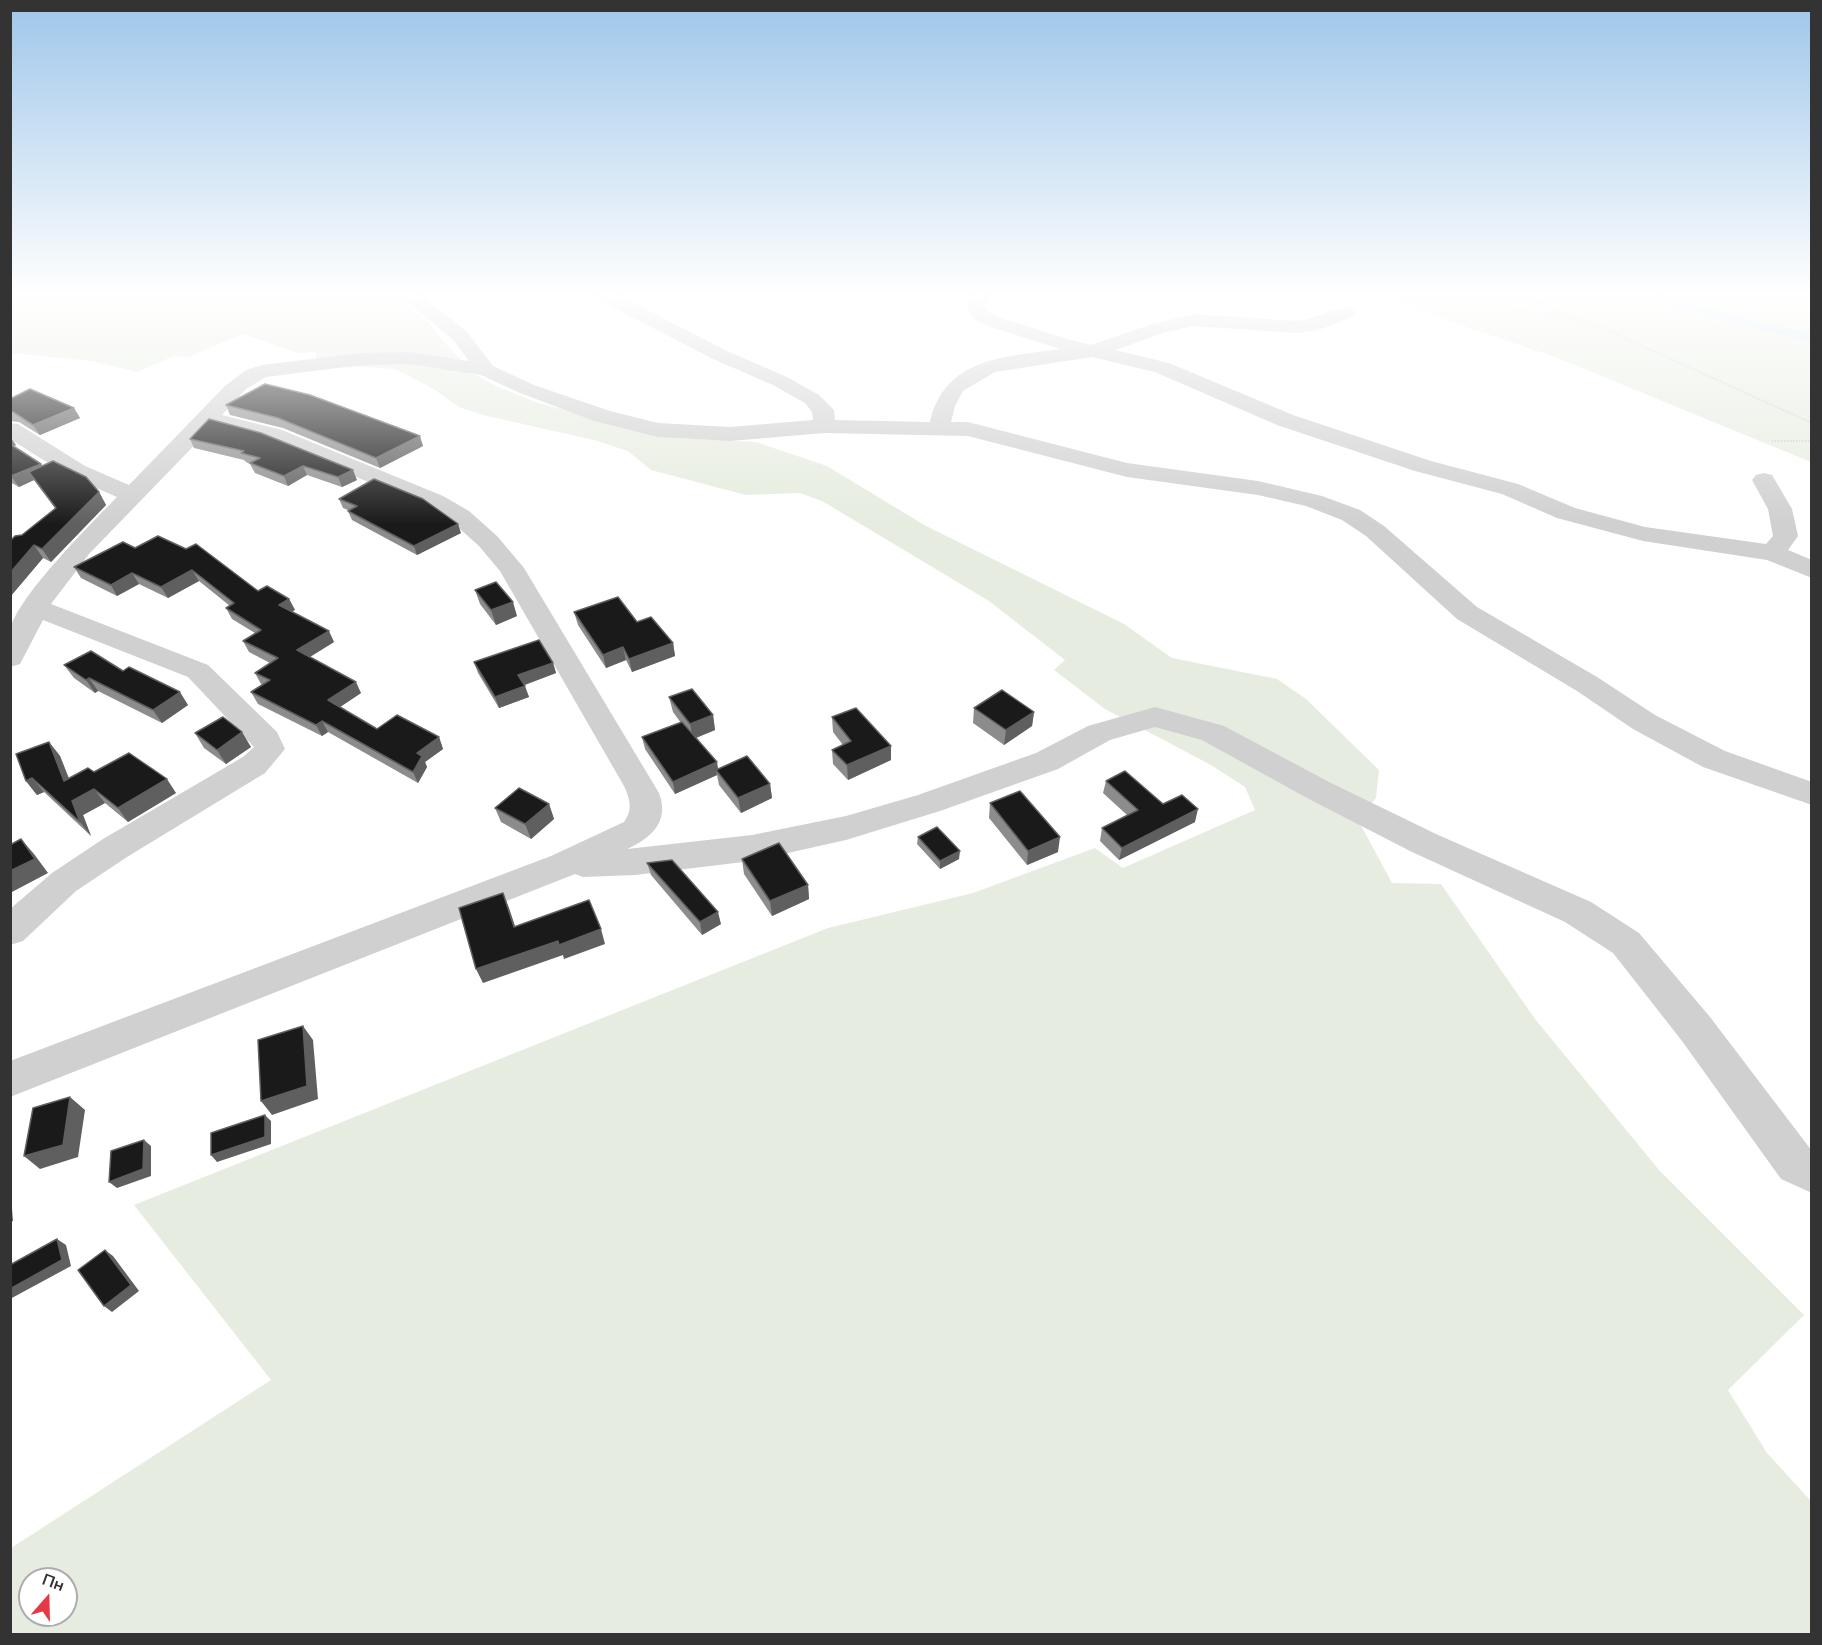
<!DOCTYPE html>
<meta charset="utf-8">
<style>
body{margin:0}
#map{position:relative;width:1822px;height:1645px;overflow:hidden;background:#fff;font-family:Mulish,sans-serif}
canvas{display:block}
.frame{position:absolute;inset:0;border:12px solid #333;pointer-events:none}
.north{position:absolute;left:18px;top:1567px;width:60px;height:60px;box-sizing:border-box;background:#fff;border:2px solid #adadad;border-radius:50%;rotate:20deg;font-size:16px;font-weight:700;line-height:24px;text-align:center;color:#333}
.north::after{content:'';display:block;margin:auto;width:21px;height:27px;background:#e63946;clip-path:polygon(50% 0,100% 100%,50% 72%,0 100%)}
</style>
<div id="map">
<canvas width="1822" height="1645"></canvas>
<div class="frame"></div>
<div class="north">Пн</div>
</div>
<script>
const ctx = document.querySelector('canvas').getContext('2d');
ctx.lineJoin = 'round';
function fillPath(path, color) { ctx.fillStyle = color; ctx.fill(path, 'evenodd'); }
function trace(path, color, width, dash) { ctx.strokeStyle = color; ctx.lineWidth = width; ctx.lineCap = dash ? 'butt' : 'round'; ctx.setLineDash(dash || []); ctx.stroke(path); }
fillPath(new Path2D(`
 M11,294H390L427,320L445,343L474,374L498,387L536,402L645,433L673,438L756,442L827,466L926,526L1124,624L1172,658L1277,679L1306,699L1379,770L1376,798L1358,820L1392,883L1441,884L1535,1019L1659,1170L1804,1315L1728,1390L1767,1453L1811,1501V1634H11V1548L271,1380L134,1205L828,928L973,893L1095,848L1123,868L1255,810L1245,787L1211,765L1105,709L1054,670L1065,660L989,601L822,501L800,493L746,495L651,470L628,451L594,440L483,415L459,407L432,388L395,369L364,367L315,368L316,352L297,353L243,334L188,357L173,356L137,372L92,361L11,353ZM30,1579H66V1615H30Z
 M1370,294H1625L1811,342V462L1555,357L1461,325L1390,297Z
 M1654,294H1811V333Z`), '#e6ecdf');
fillPath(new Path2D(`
 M1625,294H1654L1811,333V342L1702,316Z`), '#cfe2ee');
trace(new Path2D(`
 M1517,294L1569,316
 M1808,294L1812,295
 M1500,307L1579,320L1598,326L1812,423
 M1772,441H1812`), '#cdcdcd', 2, [1.5, 1.5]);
fillPath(new Path2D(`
 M398,294H419L467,332L493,366L534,385L610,411L658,423L730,427L813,420L812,412L805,403L773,385L713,359L595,298L592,294H616L727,351L787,377L819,395L834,410L835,420L930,422C945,357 1005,357 1060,349L985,325L972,318L966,303L973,294H992L984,304L987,311L999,317L1064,338L1091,345L1149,325L1193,314L1297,321C1315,320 1335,305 1353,309L1355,313L1353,317L1318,330L1297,333L1193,326L1163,333L1115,350L1169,363L1293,415L1431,461L1518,484L1575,508L1645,527L1766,544L1773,536L1768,509L1752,480L1756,475L1764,473L1772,475L1792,509L1798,536L1788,550L1812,560V578L1767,560L1643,541L1557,518L1502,494L1415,471L1277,425L1155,372L1092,357L995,372L963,391L955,406L951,422H968L1127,463L1258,481L1322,496L1360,510L1384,526L1477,607L1597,677L1655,715L1725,751L1812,782V805L1703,767L1633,729L1577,691L1457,619L1366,536L1342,520L1306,506L1258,495L1127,477L968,436L825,433L730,441L658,437L594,421L520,393L481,375L410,364L361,365L266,377L246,389L222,415L282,430L443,496L469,511L497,536L524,568L659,793C670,822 651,838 627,849L752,835L846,816L918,795L1036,753L1088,726L1155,707L1224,726L1329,782L1436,834L1591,902L1639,933L1710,1017L1812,1151V1193L1781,1179L1682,1041L1613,953L1565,922L1412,852L1307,798L1202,740L1155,727L1110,740L1058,769L940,811L846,840L752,861L635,875L583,877L575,874L10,1097V1061L551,856L624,822C633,810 630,799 624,786L500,571L479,546L451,521L427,506L266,440L213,426L89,554L51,604L208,665L277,732L285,749L265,773L127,857L76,891L23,941L10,945V909L52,873L103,839L243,757L254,747L188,677L43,620L20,664L10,667C10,655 8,641 10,630C17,597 92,523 117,497L69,476L10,439V423L18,424L85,466L129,485L225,386L246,370L262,365L361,353L410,352L469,361L453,340Z`), '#d0d0d0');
fillPath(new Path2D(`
 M10,399L74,408L80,418L40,435L19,422L10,421Z
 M226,405L423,446L380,468L283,428L230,415Z
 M209,419L357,480L342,487L307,475L288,486L255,473L250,464L246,462L244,460L194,448L190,439Z
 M10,437L16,445L13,446L41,464L42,466L99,492L106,505L51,562L43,558L10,597V541L22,535L55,508L34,480L19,487L10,482Z
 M339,499L461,533L417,555L352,520L348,511H350L343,508Z
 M135,548L258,591L289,599L295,610L292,611L334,642L310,657L361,693L340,707L377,729L439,737L443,749L425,762L427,767L418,783L328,732L322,736L258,704L251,692L263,685L261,684L255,673L270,663L249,652L243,641L255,633L232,619L226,608L230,606L199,581L168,598L139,584L117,596L81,578L74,567Z
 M475,590L517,616L496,625L480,604Z
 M574,612L637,622L673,643L675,656L632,672L626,660L606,668L578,625Z
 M474,662L553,663L556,673L524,685L529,697L499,708L478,673Z
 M64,665L123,671L188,705L162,723L98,691L95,693L74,678Z
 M669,697L713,715L715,730L696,738L718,769L770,784L772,798L741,813L719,785L717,775L675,794L645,749L642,737L681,723L673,712Z
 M974,708L1034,712L1032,726L1004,745L973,723Z
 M832,717L891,746V760L848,780L833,764L832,750L843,745L833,732Z
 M195,733L251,747L226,764L204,748Z
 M49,742L60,756L69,778L94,772L176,793L128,822L105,803L83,815L91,836L44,792L37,795L26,781Z
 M1106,781L1163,804L1195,822L1119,860L1100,841L1102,828L1127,815L1103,793Z
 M990,803L1058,852L1027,865L989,818Z
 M549,804L554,819L531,839L501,822L495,808Z
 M918,837L959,859L940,869L917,844Z
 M742,859L808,885L809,899L772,916L744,874Z
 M647,863L721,924L702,935L651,875Z`), '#8c8c8c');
fillPath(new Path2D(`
 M74,408L80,418L40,435L33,425Z
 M420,436L423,446L380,468L376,458Z
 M10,437L16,445L10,448Z
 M41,464L48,475L29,472L34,480L19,487L11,476Z
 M303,466L307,475L288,486L284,476Z
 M353,470L357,480L342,487L338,477Z
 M99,492L106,505L51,562L42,549Z
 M458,524L461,533L417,555L414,546Z
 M34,545L43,558L10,597V573Z
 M192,570L199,581L168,598L161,587Z
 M132,573L139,584L117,596L111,585Z
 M289,599L295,610L284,615L279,605Z
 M513,602L517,616L496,625L491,610Z
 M329,631L334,642L303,661L297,650Z
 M673,643L675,656L632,672L629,659Z
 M623,647L626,660L606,668L603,655Z
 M553,663L556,673L522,686L518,675Z
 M89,678L98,691L95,693L86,680Z
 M356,682L361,693L334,711L328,700Z
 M525,686L529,697L499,708L495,697Z
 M180,692L188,705L162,723L153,710Z
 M1034,712L1032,726L1004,745L1006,730Z
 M713,715L715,730L693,739L690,724Z
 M322,721L328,732L322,736L316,725Z
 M242,732L251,747L226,764L217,750Z
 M439,737L443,749L425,762L427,767L418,783L413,772L417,753Z
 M49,742L60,756L75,795L64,781Z
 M891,746V760L848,780L847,765Z
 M717,762L719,774L716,770L717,775L675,794L673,782Z
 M32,778L44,792L37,795L26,781Z
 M167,779L176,793L128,822L118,808Z
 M770,784L772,798L741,813L738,798Z
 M94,789L105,803L83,815L91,836L80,822L72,801Z
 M549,804L554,819L531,839L525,824Z
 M1198,809L1195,822L1119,860L1122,848Z
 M1060,837L1058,852L1027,865L1028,851Z
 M21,839L34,854L48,873L12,892L10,889V871Z
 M960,851L959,859L940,869V861Z
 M808,885L809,899L772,916L770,901Z
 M503,893L509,908L520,941L514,927Z
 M718,912L721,924L702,935L700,922Z
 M601,929L605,944L564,959L563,955L483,983L476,969L558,941Z
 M303,1026L313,1040L318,1099L272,1115L261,1101Z
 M70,1097L85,1110L78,1157L40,1169L24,1156Z
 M265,1115L271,1121V1144L217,1162L211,1155Z
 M144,1140L151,1146V1176L117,1188L109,1182Z
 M10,1183L13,1221L10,1222Z
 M57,1239L66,1245L71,1266L10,1299V1289Z
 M105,1250L113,1256L139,1291L112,1312L104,1306Z`), '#5f5f5f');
const building = new Path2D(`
 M265,384L310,395L420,436L376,458L278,418L226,405Z
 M30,389L74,408L33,425L13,412L10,411V399Z
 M209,419L261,433L353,470L338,477L303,466L284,476L250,463L260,458L241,453L244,451L190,439Z
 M10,444L41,464L11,476H10Z
 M53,461L86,477L99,492L42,549L34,545L10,573V541L15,536L22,535L56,508L29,472Z
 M374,479L423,499L458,524L414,546L348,511L357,506L339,499Z
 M158,536L186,549L196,544L258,591L267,586L289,599L279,605L329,631L297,650L356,682L328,700L377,729L397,715L439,737L417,753L422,756L413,772L322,721L316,725L251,692L270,680L255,673L278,658L243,641L261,630L226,608L234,603L192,570L161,587L132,573L111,585L74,567L123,542L135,548Z
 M496,582L513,602L491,610L475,590Z
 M618,597L637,622L651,617L673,643L629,659L623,647L603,655L574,612Z
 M539,640L553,663L518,675L525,686L495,697L474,662Z
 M91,651L123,671L129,667L180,692L153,710L89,678L86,680L64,665Z
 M692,689L713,715L690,724L669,697Z
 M1002,690L1034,712L1006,730L974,708Z
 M856,708L891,746L847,765L832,750L851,741L832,717Z
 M223,717L242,732L217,750L195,733Z
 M682,722L717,762L673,782L642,737Z
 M49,742L64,781L88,768L94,772L129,753L167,779L118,808L94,789L72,801L80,822L32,778L26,781L16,754Z
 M747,756L770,784L738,798L716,770Z
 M1125,771L1163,804L1182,795L1198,809L1122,848L1102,828L1138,810L1106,781Z
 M519,788L549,804L525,824L495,808Z
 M1020,791L1060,837L1028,851L990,803Z
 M937,827L960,851L940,861L918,837Z
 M21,839L35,859L10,871V845Z
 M779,843L808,885L770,901L742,859Z
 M672,860L718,912L700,922L647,863Z
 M503,893L514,927L589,900L601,929L559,945L558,941L476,969L459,908Z
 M303,1026L307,1086L261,1101L258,1040Z
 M70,1097L63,1145L24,1156L33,1108Z
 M265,1115V1137L211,1155V1133Z
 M144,1140L143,1169L109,1182L111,1151Z
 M57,1239L62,1260L10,1289V1265Z
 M105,1250L131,1285L104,1306L78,1270Z`);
fillPath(building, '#1a1a1a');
trace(building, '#5f5f5f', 1.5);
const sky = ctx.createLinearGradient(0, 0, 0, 525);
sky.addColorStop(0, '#9ec6ea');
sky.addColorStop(0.56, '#fff');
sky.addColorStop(1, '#ffffff00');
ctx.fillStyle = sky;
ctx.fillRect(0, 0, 1822, 525);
</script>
